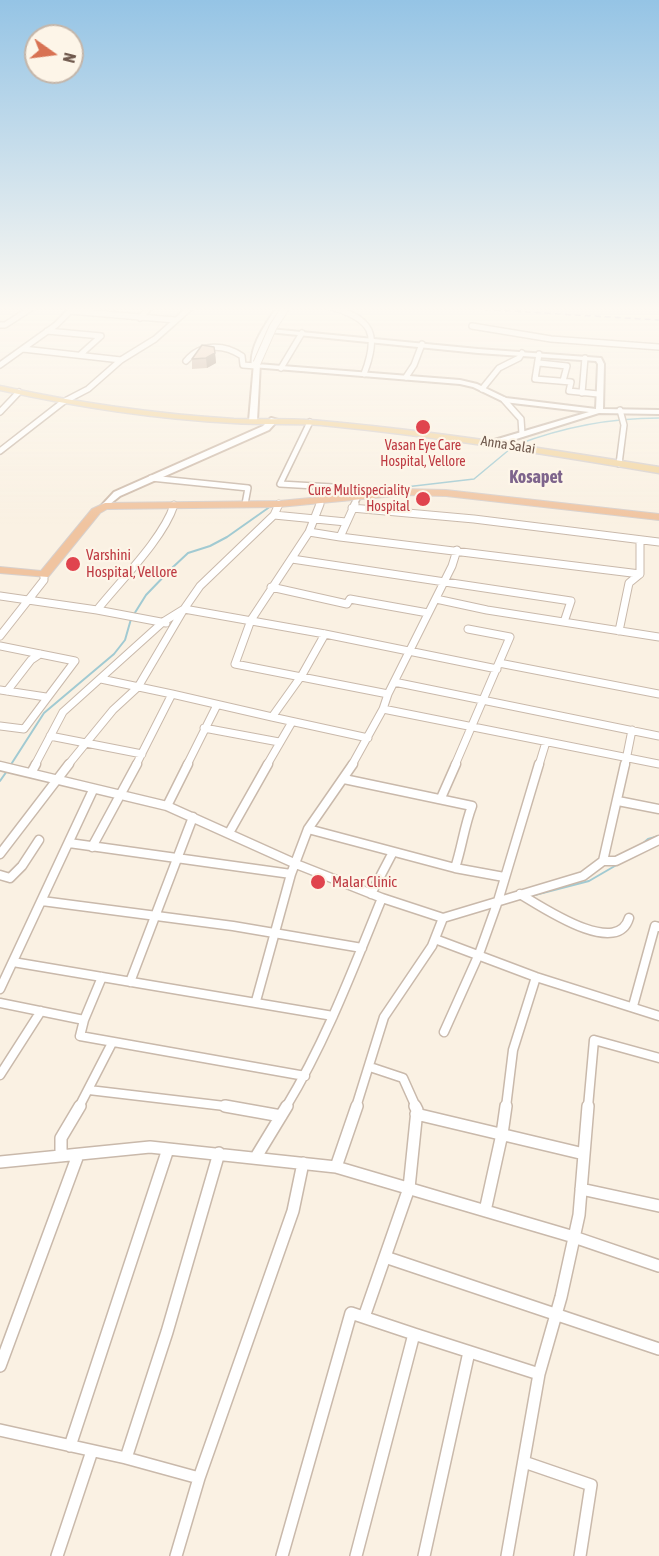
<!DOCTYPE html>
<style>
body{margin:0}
#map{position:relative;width:659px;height:1556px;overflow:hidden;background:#faf1e3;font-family:"Asap Condensed",sans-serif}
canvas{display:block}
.north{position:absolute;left:24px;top:24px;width:60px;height:60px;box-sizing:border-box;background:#fdf5e8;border:2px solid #c4b6aa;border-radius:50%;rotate:104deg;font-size:16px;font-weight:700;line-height:24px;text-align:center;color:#6f584c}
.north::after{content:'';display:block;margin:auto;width:21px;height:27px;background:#d87253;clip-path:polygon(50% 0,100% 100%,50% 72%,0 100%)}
</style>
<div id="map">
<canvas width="659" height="1556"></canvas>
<div class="north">N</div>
</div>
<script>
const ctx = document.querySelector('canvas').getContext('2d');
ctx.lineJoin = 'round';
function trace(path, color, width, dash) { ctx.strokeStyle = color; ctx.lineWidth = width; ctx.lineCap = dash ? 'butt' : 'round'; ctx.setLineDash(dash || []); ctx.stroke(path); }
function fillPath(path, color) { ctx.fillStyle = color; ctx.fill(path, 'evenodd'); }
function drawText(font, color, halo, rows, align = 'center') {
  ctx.font = font + ' "Asap Condensed",sans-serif'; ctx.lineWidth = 4.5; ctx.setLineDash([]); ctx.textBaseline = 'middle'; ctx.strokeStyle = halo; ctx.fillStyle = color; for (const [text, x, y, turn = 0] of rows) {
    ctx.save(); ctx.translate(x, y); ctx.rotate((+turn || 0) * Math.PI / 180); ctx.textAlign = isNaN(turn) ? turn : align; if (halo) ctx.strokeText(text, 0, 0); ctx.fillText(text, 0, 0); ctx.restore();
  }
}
trace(new Path2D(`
 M516,445C563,427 609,418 659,418
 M337,495L474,479L510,449
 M320,497L335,495`), '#a1cad2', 1.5);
trace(new Path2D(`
 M10,766L44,713L114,654L125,640L131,619L146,595L172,568L188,553L210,546L227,537L271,506
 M0,781L7,771
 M641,845L648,839L659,836
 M531,896L589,881L620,863`), '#a1cad2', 2);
const minorFar3 = new Path2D(`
 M331,307C373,319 379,334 364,374
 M70,311L175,320
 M140,318L150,307
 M0,325H5L33,307
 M472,326L551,339L659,347
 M47,331L101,336L81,354
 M23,349L121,360L155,339L191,307
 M539,354L535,379L571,382L569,391L598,394
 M186,361C201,343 224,344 242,356L243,365L256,366
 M539,363L567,366L563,381
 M0,365L56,325L72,309
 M281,368L302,333
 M406,377L414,365L422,344
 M482,389L499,368L519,358L522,353
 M582,393L585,358
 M504,400L521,419L522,434
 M0,412L19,392
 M310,422L280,484L333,487
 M0,451L63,402L88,389L121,360
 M619,464L624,425L620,410
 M151,478L248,488L245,504
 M319,505L321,499
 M354,505L359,494`);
const minorFar2 = new Path2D(`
 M320,504L309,532L251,620L235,664L388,694
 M355,504L340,537L640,574
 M352,508L474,519L659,542
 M274,515L346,522
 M309,532L340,537
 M292,559L571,601L564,622
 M271,587L347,604L350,599L428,613
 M0,596L97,610C120,581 163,539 174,505
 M436,599L487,610L659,637
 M97,610L166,623
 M619,631L629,583L640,574V540
 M325,634L302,675L272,717L368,738
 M0,636L44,580V575
 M0,646L75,661L24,729L0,726
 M499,663L659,694
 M101,679L172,694L136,765
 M394,682L659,736
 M0,690L46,697
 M7,691L31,660L40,654
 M172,694L272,717
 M383,709L659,764
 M204,728L279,742
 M50,736L142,754
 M35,765L63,712L163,622L184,609L200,586L274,515L279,504
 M68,765L113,710L138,687L184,609L325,634L497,669
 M187,765L217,705
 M267,765L292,722
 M352,765L383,709L388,694L452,566L457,550
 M455,765L510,637L468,629
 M539,765L546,742
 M625,765L632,730`);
const minorFar1 = new Path2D(`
 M0,766L167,806L296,864L382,898L443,918L583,876L603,861L625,764
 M31,773L36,764
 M344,779L472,806C464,827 462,847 455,868
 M441,798L456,764
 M618,801L659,809
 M167,806L188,764
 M308,829L455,868L504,877
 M229,833L268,764
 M69,843L291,874
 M92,847L137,764
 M0,854L69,764
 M603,861H616L659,840
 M0,875L10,878L22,866L39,840
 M371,894L393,852
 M520,894C542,907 617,958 629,918
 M42,901L233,926L362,948
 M435,939L536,977L659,1016
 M13,962L333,1016
 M102,977L84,1020L80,1036L305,1076
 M130,982L193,817
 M0,989L93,790
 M256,1001L291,874L308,829L353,764
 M0,1003L84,1020
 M633,1006L655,926L659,927
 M444,1032L479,954L498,901L539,764
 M370,1067L403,1078L416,1107
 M0,1075L41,1011
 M89,1090L233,1107
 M79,1107L112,1043
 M286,1107C326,1041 353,969 382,898
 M356,1107L384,1017L432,946L443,918
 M506,1107L513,1050L536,977
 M588,1107L594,1040L659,1058`);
const minor = new Path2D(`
 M225,1106L281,1116
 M416,1114L584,1154
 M61,1156V1138L80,1106
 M256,1157L287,1106
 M0,1162L150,1147L336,1167L574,1237L659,1266
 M336,1167L357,1106
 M581,1189L659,1206
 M485,1211L502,1134L506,1106
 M385,1257L659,1349
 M364,1317L409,1188L417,1110L415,1106
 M0,1366L78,1155
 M0,1430L126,1458L199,1478
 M70,1446L168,1149
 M126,1458L167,1332L219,1153
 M524,1462L591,1485L580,1556
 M57,1556L92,1451
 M176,1556L199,1478L293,1211L303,1163
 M282,1556L351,1313L414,1334
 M356,1556L414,1334L539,1374L561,1297L579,1215L588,1106
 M424,1556L469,1352
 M507,1556L539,1374`);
const tertiary = new Path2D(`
 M277,307H283L270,329L478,349L601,358L604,364L603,409L659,410V414L599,413L497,445H491V441L589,412L504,402L473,387L460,384L252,367C249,346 266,324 277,307ZM268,332L478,353L596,361L598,364L596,409L506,398L477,384L460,380L257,364L260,350Z`);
const secondary = new Path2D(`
 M257,361L260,363L257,421L253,423L249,421L254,363Z
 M271,418L278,420L269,430L120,496L105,508L101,506L114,492L263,426Z`);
const primary = new Path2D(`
 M0,386C77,403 155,414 234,419C263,420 292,418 321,421C434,431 546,449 659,467V473C546,454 434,436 321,425C292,423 263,425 234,423C155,419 77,407 0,390Z`);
const trunk = new Path2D(`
 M405,489L446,490L659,514V520L446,496L405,495L279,507L107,509L100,513L48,577L0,573V567L41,571L92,509L105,503L279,501Z`);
trace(minorFar3, '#c9b9ab', 8);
trace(minorFar2, '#c9b9ab', 9);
trace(minorFar1, '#c9b9ab', 11);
trace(minor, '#c9b9ab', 14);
trace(tertiary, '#c9b9ab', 4);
trace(secondary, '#cebbab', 4);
trace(primary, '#d7d0cd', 3);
trace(trunk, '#d7d0cd', 2);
trace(minorFar3, '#fff', 5);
trace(minorFar2, '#fff', 7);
trace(minorFar1, '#fff', 8);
trace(minor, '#fff', 11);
fillPath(tertiary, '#fff');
fillPath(secondary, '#fff');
fillPath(primary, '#f2d5a1');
fillPath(trunk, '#f0c4a0');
trace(new Path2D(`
 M445,307L659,320`), '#b4a3c1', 1.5, [6, 4]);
const secondaryBridge = new Path2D(`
 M257,363L273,327L286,307`);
trace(secondaryBridge, '#cebbab', 9, []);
trace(secondaryBridge, '#fff', 7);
fillPath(new Path2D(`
 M215,353L216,363L207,368L192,369V359Z`), '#cbb3a3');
fillPath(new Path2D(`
 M215,353L216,363L207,368L206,358Z`), '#a59284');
const building = new Path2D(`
 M202,345L214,347L215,353L206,358L192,359Z`);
fillPath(building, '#ecd0bd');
trace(building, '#a59284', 1.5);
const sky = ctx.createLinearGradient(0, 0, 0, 524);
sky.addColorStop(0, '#95c4e5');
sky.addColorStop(0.59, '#fdf9f2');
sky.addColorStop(1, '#fdf9f200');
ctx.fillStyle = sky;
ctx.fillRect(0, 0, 659, 524);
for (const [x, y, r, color] of [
 [423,427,8,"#e0444e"],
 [423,499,8,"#e0444e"],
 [73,564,8,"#e0444e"],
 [318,882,8,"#e0444e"]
]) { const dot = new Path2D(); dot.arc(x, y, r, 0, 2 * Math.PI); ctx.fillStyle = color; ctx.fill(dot); trace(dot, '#fdf5e8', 2); }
drawText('14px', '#6f584c', '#fdf5e8', [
 ["Anna Salai",508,445,9]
]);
drawText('14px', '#be3a42', '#fdf5e8', [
 ["Vasan Eye Care",423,446],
 ["Hospital, Vellore",423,462],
 ["Cure Multispeciality",410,491,"right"],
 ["Hospital",410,507,"right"]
]);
drawText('15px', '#be3a42', '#fdf5e8', [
 ["Varshini",86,555],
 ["Hospital, Vellore",86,572],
 ["Malar Clinic",332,882]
], 'left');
drawText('bold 18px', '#7e648c', '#fdf5e8', [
 ["Kosapet",536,477]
]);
</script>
